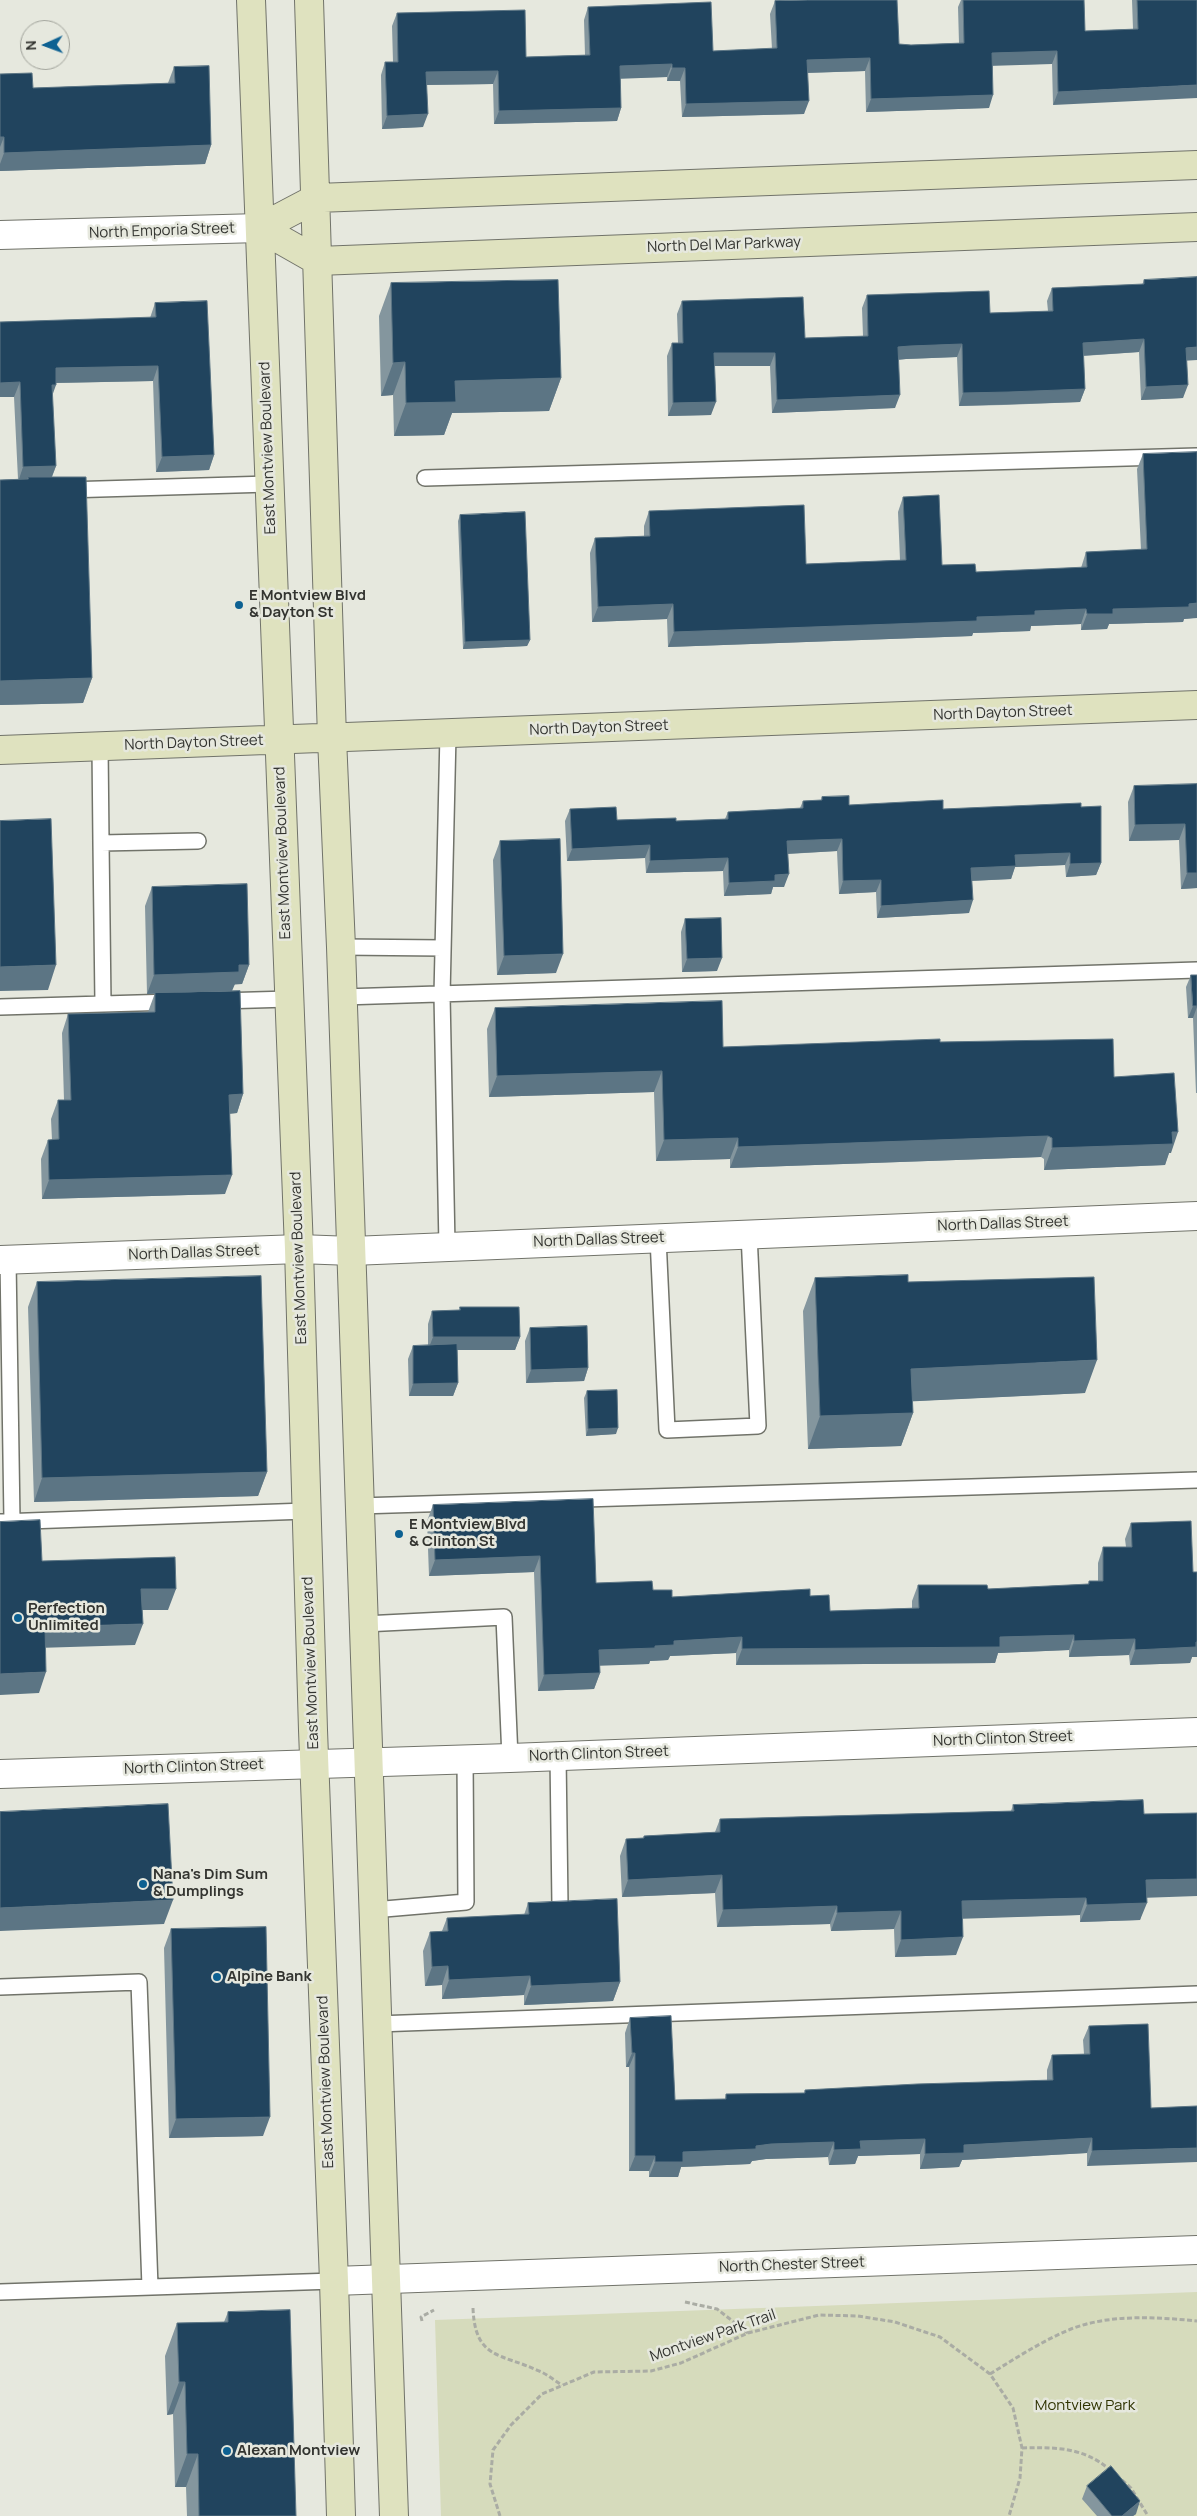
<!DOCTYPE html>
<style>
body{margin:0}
#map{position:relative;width:1197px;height:2516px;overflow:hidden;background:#e6e8de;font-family:Manrope,sans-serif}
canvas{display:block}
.north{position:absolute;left:20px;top:20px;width:50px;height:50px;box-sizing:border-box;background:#e6e8de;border:1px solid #9ea098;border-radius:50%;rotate:268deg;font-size:14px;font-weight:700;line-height:20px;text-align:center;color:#333430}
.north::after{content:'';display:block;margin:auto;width:18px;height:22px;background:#0d6192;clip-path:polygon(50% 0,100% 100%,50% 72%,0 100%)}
</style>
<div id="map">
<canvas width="1197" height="2516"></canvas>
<div class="north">N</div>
</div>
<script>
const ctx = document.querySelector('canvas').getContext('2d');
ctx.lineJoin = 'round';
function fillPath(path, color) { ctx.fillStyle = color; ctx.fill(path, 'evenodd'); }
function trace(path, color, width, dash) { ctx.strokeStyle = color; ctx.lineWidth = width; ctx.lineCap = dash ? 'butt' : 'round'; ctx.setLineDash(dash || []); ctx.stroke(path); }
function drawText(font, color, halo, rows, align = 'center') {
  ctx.font = font + ' Manrope,sans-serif'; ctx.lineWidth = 5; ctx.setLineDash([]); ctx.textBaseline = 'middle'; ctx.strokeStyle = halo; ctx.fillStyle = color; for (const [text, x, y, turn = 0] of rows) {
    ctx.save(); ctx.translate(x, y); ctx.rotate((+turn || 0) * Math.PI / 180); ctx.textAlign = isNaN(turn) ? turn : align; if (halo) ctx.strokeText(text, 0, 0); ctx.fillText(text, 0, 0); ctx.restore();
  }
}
fillPath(new Path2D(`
 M1197,2292V2516H441L435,2320Z`), '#d6dbbc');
const lane = new Path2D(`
 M425,478L1197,456
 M66,490L269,484
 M100,746L101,843L198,841
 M101,843L103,1004
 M341,947L443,948
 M343,997L1197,970
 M220,1001L289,999
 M0,1007L172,1002
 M658,1238L667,1430L758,1426L749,1234
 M447,1246L442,995L448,734
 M8,1260L12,1521
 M359,1506L1197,1480
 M0,1522L306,1511
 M364,1624L504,1617L510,1758
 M558,1755L560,1906
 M373,1910L466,1902L465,1758
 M0,1987L139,1982L150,2287
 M377,2024L1197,1994
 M0,2292L334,2281`);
const street = new Path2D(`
 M0,235L260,228
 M0,1260L299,1249L352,1251L1197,1216
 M0,1774L510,1758L1197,1732
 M334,2281L1197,2250`);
const secondary = new Path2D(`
 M251,0L299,1249L313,1730L334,2281L341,2516
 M309,0L332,738L341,947L394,2516
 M260,228L318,261L1197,227
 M260,228L317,198L1197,165
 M0,750L1197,705`);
trace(lane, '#71736a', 18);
trace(street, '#71736a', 30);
trace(secondary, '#71736a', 30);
trace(new Path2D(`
 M685,2302L717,2309L748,2333
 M473,2308C475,2360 501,2353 539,2371C547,2374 555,2381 562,2385
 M422,2321L421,2317L434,2310
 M990,2374C1016,2358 1042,2341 1071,2329C1110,2314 1156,2317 1197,2321
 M1022,2448C1054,2447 1084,2447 1110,2470
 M1122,2480L1131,2488L1148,2516
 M500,2516L490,2484L493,2450L511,2425L542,2394L594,2372L651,2371L681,2363L748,2333L819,2315L858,2316L895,2322L940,2337L990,2374L1013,2408L1022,2448L1020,2478L1009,2516`), '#aaaca4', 3, [5, 2.5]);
trace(lane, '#fff', 15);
trace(street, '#fff', 28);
trace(secondary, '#dfe2bf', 28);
fillPath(new Path2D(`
 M961,0H1084L1085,31L1133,29L1132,0H1197L1053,105L1052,64H1040L993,65L989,108L866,112L865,71L807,73L804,114L682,117L680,81H667V77L620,78L621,108L617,121L494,124L493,84L427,85L423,127L382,129L381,75L385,62H393L392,26L397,13L526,57L585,55L584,20L588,7L713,51L772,49L770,14L775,1L899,44L911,45L959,43L958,7Z
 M174,67L211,145L205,164L0,171V74L33,88L168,83Z
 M1144,280L1187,361L1183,398L1141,400L1139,352L1083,356L1085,389L1080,402L1004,405L959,406L957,357L906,359L898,360L895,408L772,413L770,366H714L711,415L668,416L667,356L672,343H678L677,314L682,301L805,338L863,336L862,308L867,295L990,313L1048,311L1047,301L1052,288L1142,285Z
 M391,283L561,378L549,411L452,413L444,435L394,436L393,395L381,396L379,316Z
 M155,303L214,455L209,470L156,472L153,381L56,383L52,394L56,466L52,477L92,678L83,703L0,705V480L18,479L14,397H0V322L150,318Z
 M1143,454L1193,618L1184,619L1183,622L1109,624L1107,629L1081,630V624L1031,626L1030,631L973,633L972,636L668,647L667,619L592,622L590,553L595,538L644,536V526L649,511L806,564L900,560L898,512L903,497L942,565L976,572L1081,568L1086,552L1141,550L1137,469Z
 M460,515L530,640L527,646L463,649L458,521Z
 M1197,784V888L1181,889L1179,840L1129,841L1128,802L1134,786Z
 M822,797L849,805L943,809L1081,807L1101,863L1096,875L1066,877L1065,865L1015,867L1011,879L972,881L969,913L877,918L876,892L839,894L837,851L788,854L784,887H773L771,894L724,896L723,871L646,873L645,858L567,861L565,821L570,809L617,820L676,821L725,819L728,812L800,808L803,801L821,800Z
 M500,841L556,973L497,975L493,860Z
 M152,887L249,965L242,984L147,994L145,906Z
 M685,919L717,971L682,972L681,932Z
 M1191,975H1197V1093H1196L1193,1018H1188L1186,987Z
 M155,993L243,1094L237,1113L230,1114L225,1194L42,1199L41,1159L48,1140H52L51,1119L58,1100H64L62,1033L68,1014L148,1012Z
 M495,1008L723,1047L940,1042L1114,1077L1171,1153H1169L1165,1165L1044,1170V1159L1041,1157L730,1168V1159L656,1161L654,1092L489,1097L487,1029Z
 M815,1278L908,1282L1085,1393L913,1401V1413L901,1446L808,1449L803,1311Z
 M37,1282L267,1472L258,1496L34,1502L28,1307Z
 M460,1307L520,1337L515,1350H457L458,1383L453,1396H409L408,1359L413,1346L428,1345V1324L432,1311L459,1310Z
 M530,1328L588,1368L584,1381L526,1383L525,1341Z
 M587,1391L616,1434L586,1436L584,1398Z
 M433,1505L596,1583L653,1590L672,1597L810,1596L830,1611L912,1608V1601L918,1585L988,1589L1088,1584L1089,1581H1098V1563L1103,1547H1126L1125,1539L1131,1523L1193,1572H1197V1657H1192L1190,1663L1130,1665L1129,1655L1069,1657V1650L998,1653L995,1663L736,1665V1653L670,1656L668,1660L650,1661L649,1664L599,1665L600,1673L594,1689L538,1691L534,1572L429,1576L427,1521Z
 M1013,1805L1146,1898L1140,1920L1080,1922V1915L962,1918L956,1955L895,1957L894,1929L831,1931L830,1924L717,1927L715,1893L622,1897L620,1856L626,1839L643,1838L644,1836L715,1832L720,1819L1011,1811Z
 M528,1903L620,1982L613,2001L524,2005V1995L442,1999V1985L425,1986L423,1951L430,1932L442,1931L447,1918L524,1915Z
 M171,1929L263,2136L169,2138L164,1948Z
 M630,2018L675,2100L725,2099L726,2094L804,2093L805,2090L1047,2081V2070L1052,2055L1084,2054L1083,2040L1089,2026L1148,2024L1087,2166V2153L962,2160L959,2167L920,2169V2154L858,2156L855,2164L829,2165L828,2157L766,2159L752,2161L750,2164L681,2167L678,2177H649V2171H629V2067H626L625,2033Z
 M228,2312L296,2516H187L186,2487H175L173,2414L167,2415L165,2356L177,2323L224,2322Z
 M1087,2486L1136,2514L1133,2516H1097L1082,2499Z`), '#84969e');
fillPath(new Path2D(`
 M1057,51L1052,64L988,66L992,53Z
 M870,58L865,71L802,73L807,60Z
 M672,64L667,77L615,79L620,66Z
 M672,68H685L680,81H667Z
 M498,71L493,84L422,85L426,72Z
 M1197,85V98L1053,105L1058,92Z
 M993,95L989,108L866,112L871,99Z
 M809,101L804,114L682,117L686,104Z
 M621,108L617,121L494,124L499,111Z
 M428,114L423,127L382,129L387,116Z
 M0,137H4L0,147Z
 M211,145L205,164L0,171V164L4,153Z
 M1144,339L1139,352L1078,356L1083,343Z
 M962,344L957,357L906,359L893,360L898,347L910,346Z
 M1197,347V360L1181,361L1186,348Z
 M714,353H775L770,366H709Z
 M405,362L393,395L381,396L393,363Z
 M158,366L153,381L50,383L56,368Z
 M561,378L549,411L452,413L444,435L394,436L406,403L455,381Z
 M20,382L14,397H0V383Z
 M52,385H56L51,399Z
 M1188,385L1183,398L1141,400L1146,387Z
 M1085,389L1080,402L959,406L963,393Z
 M900,395L895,408L772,413L777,400Z
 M716,402L711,415L668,416L673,403Z
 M214,455L209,470L156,472L162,457Z
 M56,466L50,481L28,479V477L26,482H18L23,467Z
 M1197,603V618L1184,619L1183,622L1109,624L1107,629L1081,630L1087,614L1113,609L1189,604Z
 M673,604L667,619L592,622L598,607Z
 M1086,609L1081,624L1031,626L1030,631L973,633L972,636L668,647L674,632L977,617L1035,611Z
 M530,640L527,646L463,649L465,642Z
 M92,678L83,703L0,705V681Z
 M1185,824L1179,840L1129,841L1135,825Z
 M842,839L837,851L783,854L787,841Z
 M650,845L645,858L567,861L572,849Z
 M1070,853L1065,865L1015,867L1011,879L967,881L971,868L1015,855Z
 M728,858L723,871L646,873L650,861Z
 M1101,863L1096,875L1066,877L1070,864Z
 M1187,873H1197V888L1181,889Z
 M789,874L784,887H773L771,894L724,896L729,883L775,875Z
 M881,880L876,892L839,894L843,881Z
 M973,900L969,913L877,918L881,906Z
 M563,954L556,973L497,975L504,956Z
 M722,958L717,971L682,972L687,959Z
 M56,965L48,990L0,991V967Z
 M239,965H249L242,984H235L232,991L147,994L154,975Z
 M1193,1006H1197V1007L1193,1018H1188Z
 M662,1071L654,1092L489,1097L497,1076Z
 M243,1094L237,1113L222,1114L229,1095Z
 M1172,1132H1178L1171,1153H1169L1165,1165L1044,1170L1052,1148Z
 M1048,1136L1041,1157L730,1168L738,1147Z
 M738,1138L730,1159L656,1161L664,1140Z
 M232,1175L225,1194L42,1199L49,1180Z
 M433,1337H520L515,1350H428Z
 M1097,1360L1085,1393L899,1402L911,1369Z
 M588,1368L584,1381L526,1383L531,1370Z
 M458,1383L453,1396H409L413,1384Z
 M913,1413L901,1446L808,1449L820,1416Z
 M618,1428L616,1434L586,1436L588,1429Z
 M267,1472L258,1496L34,1502L42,1478Z
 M540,1556L534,1572L429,1576L435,1560Z
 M141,1589H176L168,1610H134Z
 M143,1624L135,1645L37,1648L45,1627Z
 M1074,1635L1069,1650L998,1653L995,1663L736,1665L742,1649L1000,1637Z
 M742,1637L736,1653L670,1656L668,1660L650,1661L649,1664L593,1666L599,1650L655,1646L674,1641Z
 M1135,1639L1129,1655L1069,1657L1074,1641Z
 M1196,1642H1197V1657H1192L1190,1663L1130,1665L1135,1650Z
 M46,1672L39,1693L0,1695V1674Z
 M600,1673L594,1689L538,1691L544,1675Z
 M722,1875L715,1893L622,1897L628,1880Z
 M1197,1879V1896L1140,1898L1146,1880Z
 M1086,1898L1080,1915L955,1919L962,1901Z
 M173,1900L164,1924L0,1931V1908Z
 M1147,1903L1140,1920L1080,1922L1087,1905Z
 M837,1906L830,1924L717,1927L723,1910Z
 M901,1911L894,1929L831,1931L837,1913Z
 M963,1937L956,1955L895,1957L901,1940Z
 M448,1966L442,1985L425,1986L432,1967Z
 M530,1976L524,1995L442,1999L449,1980Z
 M620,1982L613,2001L524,2005L531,1986Z
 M632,2053H635L629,2067H626Z
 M270,2117L263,2136L169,2138L176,2119Z
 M1092,2138L1087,2153L962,2160L959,2167L920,2169L925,2154L964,2145Z
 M925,2139L920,2154L858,2156L855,2164L829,2165L834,2150L860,2141Z
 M834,2142L828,2157L766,2159L752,2161L750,2164L681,2167L678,2177H649L655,2162L683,2152L756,2146L771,2144Z
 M1197,2148V2162L1087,2166L1092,2151Z
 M635,2156H655L649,2171H629Z
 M179,2382H185L173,2414L167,2415Z
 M187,2454H198L186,2487H175Z
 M1140,2501L1136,2514L1133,2516H1122Z`), '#5c7584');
const building = new Path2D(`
 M808,0H897L899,44L911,45L964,43L963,0H1084L1085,31L1138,29L1137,0H1197V85L1058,92L1057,51L992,53L993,95L871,99L870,58L807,60L809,101L686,104L685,68H672V64L620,66L621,108L499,111L498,71L426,72L428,114L387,116L385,62H398L397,13L525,10L526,57L590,55L588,7L711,2L713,51L777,48L775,1Z
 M209,66L211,145L4,153V137H0V74L32,73L33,88L175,83L174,67Z
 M1197,277V347L1186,348L1188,385L1146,387L1144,339L1083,343L1085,389L1009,392L963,393L962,344L910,346L898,347L900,395L777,400L775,353H714L716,402L673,403L672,343H683L682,301L803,297L805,338L868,336L867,295L989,291L990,313L1053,311L1052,288L1144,284V280Z
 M558,280L561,378L455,381L456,402L406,403L405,362L393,363L391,283Z
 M207,301L214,455L162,457L158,366L56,368V385H52L56,466L23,467L20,382L0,383V322L156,317L155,303Z
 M1197,452V603L1189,604V607L1113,609V614H1087L1086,609L1035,611V615L977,617V621L674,632L673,604L598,607L595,538L650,536L649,511L804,505L806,564L906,560L903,497L939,495L942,565L975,564L976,572L1087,567L1086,552L1147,549L1143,454Z
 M28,477H86L92,678L0,681V480L28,479Z
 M525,512L530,640L465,642L460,515Z
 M1197,784V873H1187L1185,824L1135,825L1134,786Z
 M849,796V805L943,800V809L1081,803V807L1101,806V863L1070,864V853L1015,855L1016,866L971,868L973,900L881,906V880L843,881L842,839L787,841L789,874L775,875V881L729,883L728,858L650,861V845L572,849L570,809L616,807L617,820L676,818V821L728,819V812L803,808V801L822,800V797Z
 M51,819L56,965L0,967V821Z
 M560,839L563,954L504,956L500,841Z
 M247,884L249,965H239V972L154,975L152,887Z
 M721,918L722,958L687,959L685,919Z
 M1191,975H1197V1006H1193Z
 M240,991L243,1094L229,1095L232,1175L49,1180L48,1140L59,1139L58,1100H71L68,1014L155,1012V993Z
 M722,1001L723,1047L940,1039V1042L1113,1039L1114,1077L1174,1073L1178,1132H1172L1173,1144L1052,1148V1138L1048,1136L738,1147V1138L664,1140L662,1071L497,1076L495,1008Z
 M908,1275V1282L1094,1277L1097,1360L911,1369L913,1413L820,1416L815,1278Z
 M261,1276L267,1472L42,1478L37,1282Z
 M460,1307H519L520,1337H433L432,1311L460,1310Z
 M587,1326L588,1368L531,1370L530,1328Z
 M457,1344L458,1383L413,1384V1346Z
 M617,1390L618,1428L588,1429L587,1391Z
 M593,1499L596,1583L652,1581L653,1590H672V1597L810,1589V1596L829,1595L830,1611L919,1608L918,1585H987L988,1589L1089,1584V1581H1103V1547H1132L1131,1523L1191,1521L1193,1572H1197V1642H1196V1647L1135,1650V1639L1074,1641V1635L1000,1637V1647L742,1649V1637L674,1641V1645L655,1646V1648L599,1650L600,1673L544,1675L540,1556L435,1560L433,1505Z
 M40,1520L42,1561L175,1557L176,1589H141L143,1624L45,1627L46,1672L0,1674V1522Z
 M1143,1800L1144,1814L1197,1813V1879L1146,1880L1147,1903L1087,1905L1086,1898L962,1901L963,1937L901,1940V1911L837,1913V1906L723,1910L722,1875L628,1880L626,1839L644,1838V1836L720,1832V1819L1014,1811L1013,1805Z
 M168,1804L173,1900L0,1908V1812Z
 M617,1899L620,1982L531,1986L530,1976L449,1980L448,1966L432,1967L430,1932L448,1931L447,1918L529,1914L528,1903Z
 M266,1927L270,2117L176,2119L171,1929Z
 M671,2016L675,2100L726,2099V2094L805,2093V2090L917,2084L1053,2080L1052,2055L1090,2054L1089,2026L1148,2024L1151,2108L1197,2106V2148L1092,2151V2138L964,2145V2153L925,2154V2139L860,2141L861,2149L834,2150V2142L771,2144L756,2146V2149L683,2152V2162H655V2156H635V2053H632L630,2018Z
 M290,2310L296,2516H199L198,2454H187L185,2382H179L177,2323L228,2322V2312Z
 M1111,2466L1140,2501L1122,2516H1112L1087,2486Z`);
fillPath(building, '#21445e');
trace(building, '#5c7584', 1);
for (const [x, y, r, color] of [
 [239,605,5,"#0d6192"],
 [399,1534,5,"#0d6192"],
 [18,1618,5,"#0d6192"],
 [143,1884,5,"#0d6192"],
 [217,1977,5,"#0d6192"],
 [227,2451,5,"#0d6192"]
]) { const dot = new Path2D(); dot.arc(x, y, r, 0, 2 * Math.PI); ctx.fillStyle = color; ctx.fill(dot); trace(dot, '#e6e8de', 2); }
drawText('15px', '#333430', '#e6e8de', [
 ["North Emporia Street",162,231,-2],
 ["North Del Mar Parkway",724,245,-2],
 ["East Montview Boulevard",268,448,-92],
 ["North Dayton Street",1003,713,-2],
 ["North Dayton Street",599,728,-2],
 ["North Dayton Street",194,743,-2],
 ["East Montview Boulevard",283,853,-92],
 ["North Dallas Street",1003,1224,-2],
 ["North Dallas Street",599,1240,-2],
 ["North Dallas Street",194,1253,-2],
 ["East Montview Boulevard",299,1258,-92],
 ["East Montview Boulevard",311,1663,-92],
 ["North Clinton Street",1003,1739,-2],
 ["North Clinton Street",599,1754,-2],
 ["North Clinton Street",194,1767,-2],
 ["East Montview Boulevard",326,2082,-92],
 ["North Chester Street",792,2265,-2],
 ["Montview Park Trail",713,2336,-19]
]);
drawText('bold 15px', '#333430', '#e6e8de', [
 ["E Montview Blvd",249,596],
 ["& Dayton St",249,613],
 ["E Montview Blvd",409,1525],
 ["& Clinton St",409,1542],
 ["Perfection",28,1609],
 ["Unlimited",28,1626],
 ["Nana's Dim Sum",153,1875],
 ["& Dumplings",153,1892],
 ["Alpine Bank",227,1977],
 ["Alexan Montview",237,2451]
], 'left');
drawText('15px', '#2f3300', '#e6e8de', [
 ["Montview Park",1085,2406]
]);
</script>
